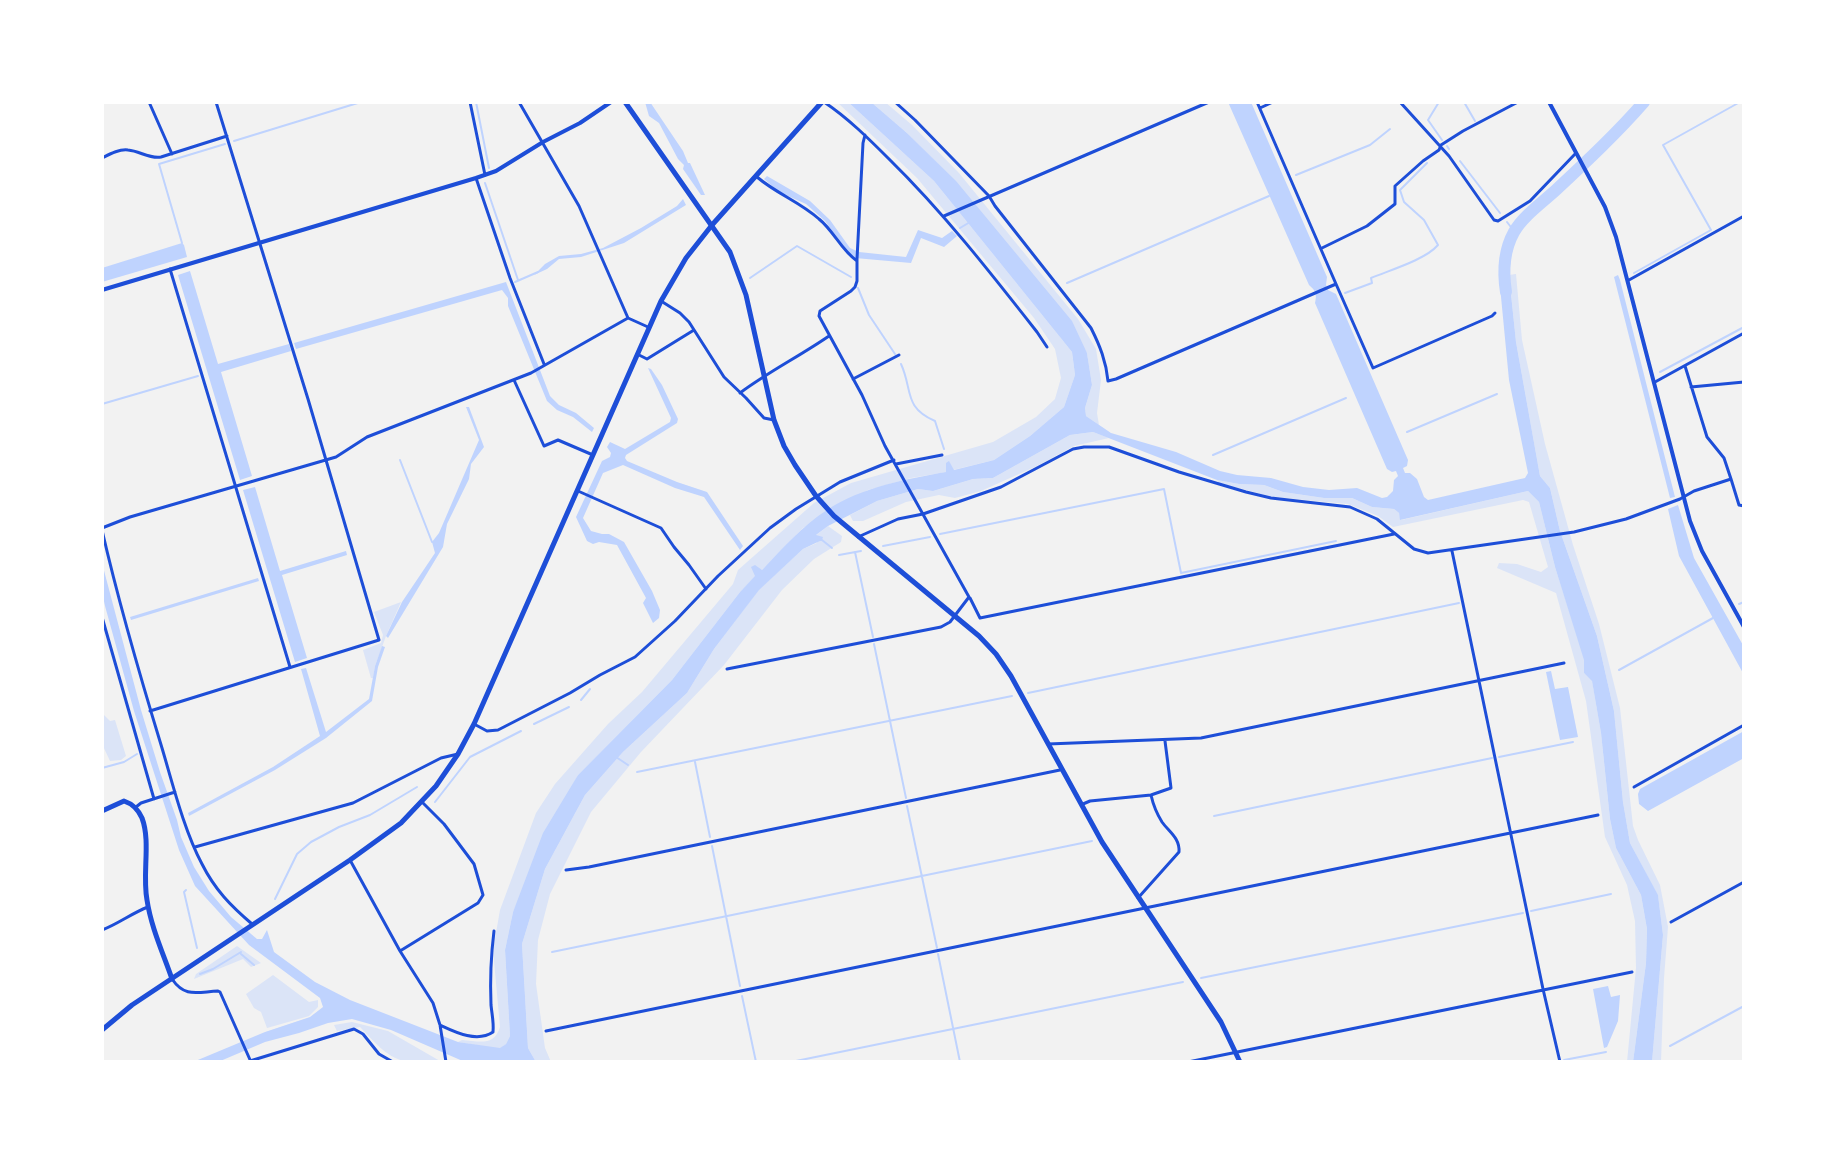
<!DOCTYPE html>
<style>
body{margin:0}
#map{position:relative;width:1846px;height:1164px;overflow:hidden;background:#f2f2f2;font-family:"Open Sans",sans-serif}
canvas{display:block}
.frame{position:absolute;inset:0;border:104px solid #fff;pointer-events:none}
</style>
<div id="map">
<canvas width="1846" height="1164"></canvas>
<div class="frame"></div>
</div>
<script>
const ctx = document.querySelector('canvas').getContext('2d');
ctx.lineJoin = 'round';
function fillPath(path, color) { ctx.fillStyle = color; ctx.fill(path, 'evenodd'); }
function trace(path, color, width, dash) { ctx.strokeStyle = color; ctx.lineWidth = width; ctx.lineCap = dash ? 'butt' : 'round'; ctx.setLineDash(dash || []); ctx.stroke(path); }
fillPath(new Path2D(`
 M837,102H848L934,181L1072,352L1075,375L1064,407L1030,436L994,460L953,470L949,462L947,472L911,478L868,490L803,528L740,592L672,680L578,775L513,912L505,950L510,1036L506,1044L500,1049L458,1042L462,1040C479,1041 494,1047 500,1027L493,950L500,910L536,813L555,784L608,724L642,692L733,584L738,570L814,503L851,483L993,442L1036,417L1055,399L1061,378L1055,349L1034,318L917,178Z
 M871,102H885L912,125L959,173L1078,319L1096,349L1101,380L1097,413L1099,425L1086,416L1085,408L1092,385L1087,353L955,181L907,133Z
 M1516,274L1522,340L1545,444L1573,545L1599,624L1620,708L1633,826L1638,840L1660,885L1668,927L1664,978L1661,1062H1652L1663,935L1658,896L1630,843L1623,802L1614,711L1597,636L1560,531L1550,488L1540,476L1516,342L1509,275Z
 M1093,432L1109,438L1074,446L1037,466L981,491L955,498L939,495L906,502L863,521H853L850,515L877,501L918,489L933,491L973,479L993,478L1070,435Z
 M1217,480L1239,484L1264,485L1283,492L1324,498H1352L1372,507L1394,509L1399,513L1401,520L1528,491L1539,502L1555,567L1585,660L1584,673L1592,680L1601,733L1610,819L1616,848L1641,895L1647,929L1646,963L1633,1062H1627L1636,968L1635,921L1627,885L1605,837L1586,701L1556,593L1497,568L1499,563L1517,564L1541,572L1548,567L1529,502L1523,500L1393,527L1378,516L1348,504L1273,497L1219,483Z
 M828,526L842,536L841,542L814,559L782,590L724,665L641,752L591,812L550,894L538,940L536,984L545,1048L551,1062H536L528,1048L522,944L545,869L585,795L623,752L687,693L714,649L759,589L803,549L817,543L815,536Z
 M401,602L386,636L375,666L373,678H371L363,650L381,643L383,635L374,612Z
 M102,713L110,721L115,720L126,756L121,760L110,761L102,744Z
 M237,946L261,963L251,967L243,959L194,979L196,974Z
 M273,975L309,1002L318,1000V1007L309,1016L267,1028L261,1012L254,1008L246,994Z
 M352,1022L388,1031L440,1061C398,1068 387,1056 360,1027L337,1031L334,1025Z`), '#dbe4f7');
fillPath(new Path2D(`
 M645,102H650L683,151L688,163H690L705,195H701L683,169L684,165L678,159L659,123L649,116Z
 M848,102H871L907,133L956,181L1072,321L1087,353L1092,385L1085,408L1086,416L1111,433L1176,452L1220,471L1237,475L1271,478L1303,487L1329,490L1357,488L1382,498L1387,497L1393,491L1394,480L1398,476L1396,471L1392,472L1387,469L1315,303C1317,294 1316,291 1309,285L1228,102H1251L1327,277L1326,285L1328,290L1336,294L1408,460L1407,466L1403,468L1405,473H1410L1417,479L1424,497L1428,500L1525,478L1528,473L1509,380L1499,276L1509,275L1516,342L1540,476L1550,488L1560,531L1597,636L1614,711L1623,802L1630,843L1658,895L1663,935L1652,1062H1633L1646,963L1647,929L1641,895L1616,848L1610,819L1601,733L1592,681L1584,673V660L1555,567L1539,502L1528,491L1400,520L1399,513L1394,509L1372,507L1352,498H1324L1283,492L1264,485L1239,484L1217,480L1093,432L1070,435L993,478L973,479L933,491L918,489L877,501L828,526L816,535L823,537L822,540L803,549L759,590L714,649L687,693L623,752L585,795L545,869L522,944L528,1048L536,1062H465L391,1030L352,1019L328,1023L299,1033L265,1042L218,1062H193L265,1032L310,1017L323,1007L320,998L249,945L195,886L179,850L134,711L105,606L102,592V563L141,710L160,772L177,820L181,837L194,867L209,891L231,917L257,939H262L267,930L274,952L315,982L350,1000L458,1042L500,1048L506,1044L510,1036L505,950L513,912L543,833L578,775L672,680L740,592L755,576L751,567L755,565L762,570C782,549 802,526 827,510C862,487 906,479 946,472V463L949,461L954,470L994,460L1030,436L1064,407L1075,375L1072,352L934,181Z
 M767,176L810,201L830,220L850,248L859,252L906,257L918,230L942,238L952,231L957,236L944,247L921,238L911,263L855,258L850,255L825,221L806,204L779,192L764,179Z
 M683,199L686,205L624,243L581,257L559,259L547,269L534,275L545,264L559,256L581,254L603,248L641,228L677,206Z
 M182,243L184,245L187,257L102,282V268Z
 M190,271L218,364L289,344L291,351L221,372L252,476L240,480L178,275Z
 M1618,275L1620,280L1675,497L1670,498L1614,277Z
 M506,282L550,396L559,405L576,413L594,428L592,432L573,417L557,410L547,401L508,306V298L502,290L296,349L294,343Z
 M648,368L651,369L662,385L678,419L677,423L626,455L625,458L627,461L677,482L707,492L743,546L740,550L704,497L675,488L623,465L603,473L583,518L591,531L602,534H609L624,542L652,591L660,610L659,618L653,623L643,603L646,598L617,545L599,542L593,544L587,541L576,517L602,461L610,457L611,453L607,447L610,442L625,449L670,422L671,418Z
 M466,407H469L484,447L471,464L469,479L447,524L443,547L388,638L386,636L402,602L435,553L432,542L439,533L479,440Z
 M255,487L280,571L346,551L347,555L282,575L307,658L295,662L243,490Z
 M1678,505L1694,558L1744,647V675L1679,556L1668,509Z
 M258,578L259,581L131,620L130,617Z
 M382,646L385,647L378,667L372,701L326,738L275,770L189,816L188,813L273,767L320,736L301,669L306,668L326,732L369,699L375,666Z
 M1551,671L1555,689L1568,687L1578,737L1560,740L1546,672Z
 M1744,731V758L1648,811L1639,804L1638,794L1640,789Z
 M1608,986L1611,997L1620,995L1618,1021L1607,1047L1604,1048L1593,989Z`), '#bfd3fe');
trace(new Path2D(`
 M476,102L489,168
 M1439,102L1428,120L1442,140
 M1464,102L1475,121
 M234,141L361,102
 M1447,146L1449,149
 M1460,161L1500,213
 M1296,175L1370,145L1390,129
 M485,183L518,280
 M1507,222L1514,231
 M960,228L970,222
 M182,243L159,164L225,144
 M1634,273L1711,230L1663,145L1740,102
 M750,278L797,246L851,277
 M515,282L538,272
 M1067,283L1269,196
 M858,288L869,315L895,354
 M1345,293L1372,283L1371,278C1390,270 1425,260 1438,245L1424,220L1404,202L1400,190L1427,163
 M901,364C913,390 903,407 935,421L944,449
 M1660,372L1744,327
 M102,404L198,376
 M1407,432L1497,394
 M1213,455L1346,398
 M400,460L432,542
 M940,534L1164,489L1181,573L1336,541
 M820,540H822L832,548
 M883,546L930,537
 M855,552L873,637
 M839,555L861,551
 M1739,604L1744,602
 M874,644L906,798
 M1619,670L1713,618
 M1028,693L1459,603
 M581,700L590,689
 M534,724L569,707
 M616,757L628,765
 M1499,757L1573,742
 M695,762L710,837
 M102,768L124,762L137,754
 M637,772L1012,696
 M435,802L470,757L521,731
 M907,806L937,948
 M1214,816L1492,758
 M712,846L740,986
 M102,851L103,850
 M186,890L184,892L197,948
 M275,899L297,854L311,842L339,827L370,815L417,787
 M1531,911L1611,894
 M552,952L1092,841
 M241,954L254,965
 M938,954L960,1062
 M200,974L213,969L241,952
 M1201,978L1523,913
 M742,996L756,1062
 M1670,1046L1744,1006
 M1564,1060L1606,1052
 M791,1062L1183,982`), '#bfd3fe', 2);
trace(new Path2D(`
 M1506,292C1503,273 1504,250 1514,232C1523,216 1543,202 1557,189C1587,161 1617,133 1644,102`), '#bfd3fe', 12);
trace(new Path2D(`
 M149,102L172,154
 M470,102L485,175
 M519,102L579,206L628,318L648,327
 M824,102C848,118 869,139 889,159C943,212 990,272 1037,332L1047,347
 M895,102L915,120L989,196L995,206L1091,328C1100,346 1106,361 1108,381L1116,379L1336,284L1257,102
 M1400,102L1449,156L1494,220L1498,221L1530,201L1576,153
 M1260,108L1273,102
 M102,158C110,154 119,149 128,150C140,151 149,159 161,157L227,136
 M757,177C777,194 800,202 819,219C834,231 841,250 857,261
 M476,178L510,278L544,364
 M944,216L1209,102
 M1322,248L1367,226L1395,204V186L1423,161L1439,150L1441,145L1463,131L1518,102
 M170,269L290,667
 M1629,280L1744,216
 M1336,284L1373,368L1492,316L1495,313
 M661,301L680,313L689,322L724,377L746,398L764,418L774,420
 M639,355L647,359L694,330
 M1685,366L1707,437L1724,458L1731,479
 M853,379L899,355
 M514,380L544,446L558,440L593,455
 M1655,382L1744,333
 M1691,387L1744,382
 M740,393C768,372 800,356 829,336
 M896,464L942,455
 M578,491L661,528L674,547L689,565L706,589
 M102,528L130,517L336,457L367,437L531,373L628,318
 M102,530C119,604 140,676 162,748C173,785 184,830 202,864C215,890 231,906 252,924
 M858,537L898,519L923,514L1001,487L1073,449L1084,447H1109L1179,472L1246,492L1271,498L1350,507L1377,519L1414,549L1428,553L1574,532L1626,519L1680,499L1694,491L1731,479L1739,505L1744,506
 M1452,551L1543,989L1560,1062
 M970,598L980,618L1394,534
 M102,617L154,799
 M727,669L941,627L950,622L969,597L885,446L862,395L819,316L820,311L851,291L855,287L857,281V259L863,143L865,135
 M150,711L379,640L308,399L216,102
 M474,724L487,731L498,730L570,693L600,675L635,657L675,621L718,576L770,528L796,509L840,482L894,460
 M1048,744L1201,738L1564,663
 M1634,787L1744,725
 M1151,795L1171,788L1165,741
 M1083,804L1090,801L1151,795C1153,804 1157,814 1162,822C1169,832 1180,838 1179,852L1138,898
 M136,807L141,803L175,792
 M195,847L353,803L441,758L458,754
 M350,860L400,951L433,1003L440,1025L446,1062
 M566,870L589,867L1060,770
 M1671,922L1744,882
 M102,930C118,924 132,913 148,907
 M400,951L478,903L483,895L474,864L444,824L422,802
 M172,979C185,998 197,992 218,991L220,992L251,1062
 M440,1025C455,1032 477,1043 493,1032C494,1023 492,1015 491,1005C490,981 491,955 494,931
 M546,1031L1598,815
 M250,1061L354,1029L363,1034L379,1054L393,1062
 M1188,1062L1632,972`), '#1d4ed8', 3);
trace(new Path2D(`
 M1549,102L1605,207L1616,237L1690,521L1702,551L1744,627
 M102,290L476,178L496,171L543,142L580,123L611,102`), '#1d4ed8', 4);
trace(new Path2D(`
 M625,102L730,252L746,295L774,420L784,446L795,465L816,496L834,516L979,636L996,654L1011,676L1102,842L1221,1022L1240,1062
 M102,811L124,801C133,804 138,809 142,818C151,842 142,874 147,900C151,927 163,953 172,979`), '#1d4ed8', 5);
trace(new Path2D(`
 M102,1030L132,1005L350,860L401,823L436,786L458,754L474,724L661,301L686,258L712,225L822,102`), '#1d4ed8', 5);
</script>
